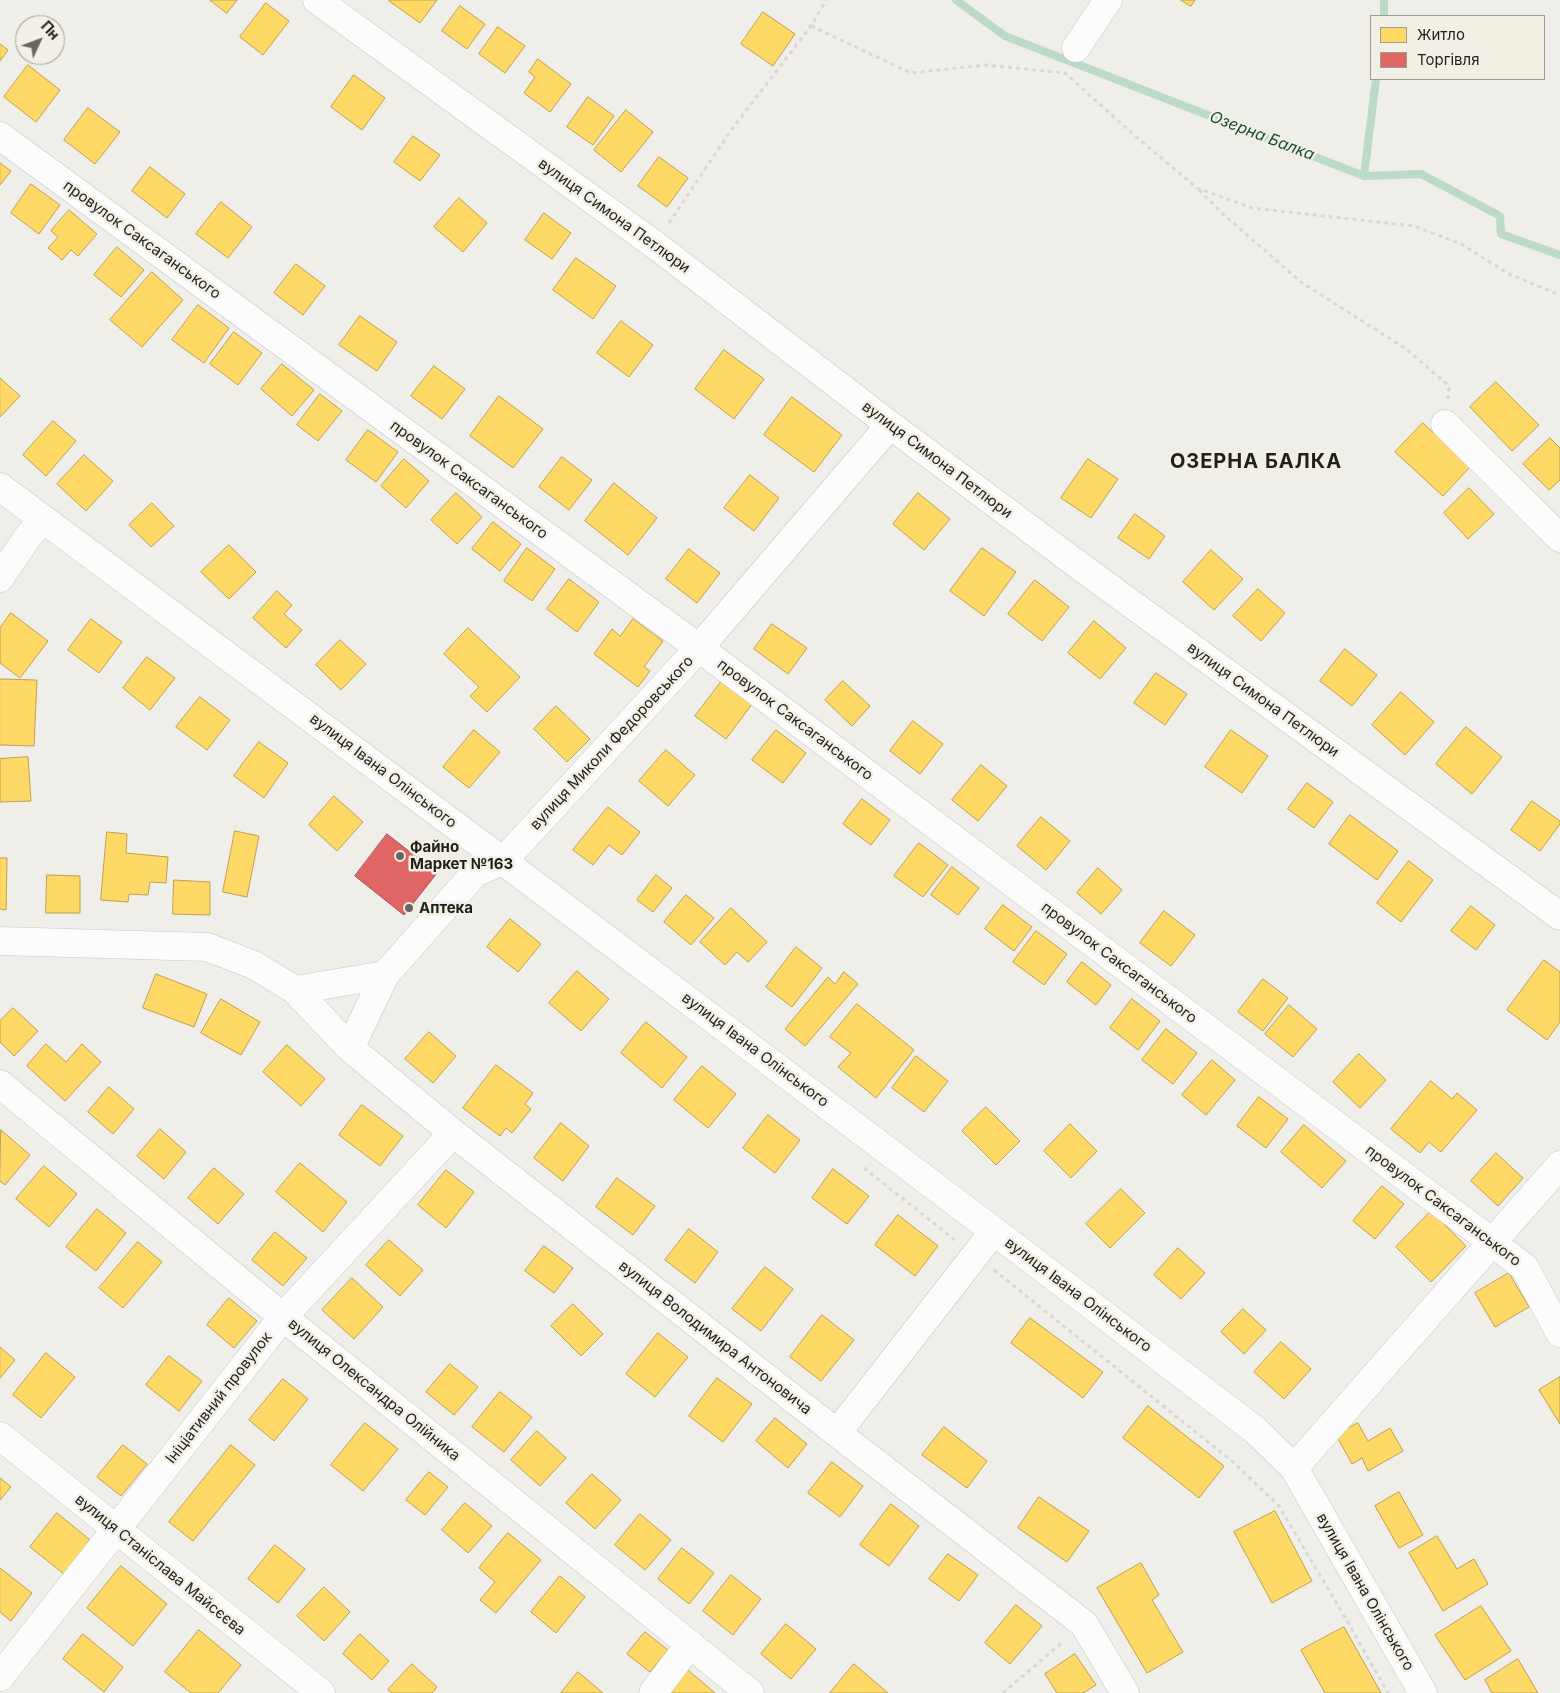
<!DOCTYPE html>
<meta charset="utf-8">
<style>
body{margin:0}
#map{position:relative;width:1560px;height:1693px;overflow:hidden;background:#efeee8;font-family:Inter,sans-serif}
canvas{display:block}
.legend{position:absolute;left:1370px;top:15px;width:175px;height:65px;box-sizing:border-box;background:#f2efe5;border:1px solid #9e9c94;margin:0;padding:6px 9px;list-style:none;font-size:15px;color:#1f1f1b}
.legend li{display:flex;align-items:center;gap:10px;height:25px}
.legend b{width:25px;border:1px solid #9e9c94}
.north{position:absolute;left:15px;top:15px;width:50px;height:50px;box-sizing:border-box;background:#f2efe5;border:1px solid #9e9c94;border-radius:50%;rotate:47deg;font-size:14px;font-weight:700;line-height:20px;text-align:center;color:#1f1f1b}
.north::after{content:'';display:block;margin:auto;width:18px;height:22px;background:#686763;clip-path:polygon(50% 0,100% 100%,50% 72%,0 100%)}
</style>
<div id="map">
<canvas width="1560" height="1693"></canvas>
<ul class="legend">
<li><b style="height:14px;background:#ffd966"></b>Житло</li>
<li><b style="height:14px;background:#e06666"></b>Торгівля</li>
</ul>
<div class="north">Пн</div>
</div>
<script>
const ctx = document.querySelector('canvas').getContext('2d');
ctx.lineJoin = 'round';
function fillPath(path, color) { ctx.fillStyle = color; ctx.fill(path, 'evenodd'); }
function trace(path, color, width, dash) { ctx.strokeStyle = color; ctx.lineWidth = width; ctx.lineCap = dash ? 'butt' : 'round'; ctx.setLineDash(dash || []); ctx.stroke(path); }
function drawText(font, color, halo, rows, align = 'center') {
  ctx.font = font + ' Inter,sans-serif'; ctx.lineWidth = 5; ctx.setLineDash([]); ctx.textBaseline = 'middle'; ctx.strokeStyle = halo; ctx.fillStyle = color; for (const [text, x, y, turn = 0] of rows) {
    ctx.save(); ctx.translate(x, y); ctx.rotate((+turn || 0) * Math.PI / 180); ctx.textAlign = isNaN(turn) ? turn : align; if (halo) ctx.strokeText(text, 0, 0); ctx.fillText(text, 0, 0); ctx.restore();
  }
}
const homes = new Path2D(`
 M210,0H237L227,13Z
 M390,0H437L420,23L389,1Z
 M1181,0H1195L1191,6Z
 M266,3L289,21L263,55L240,37Z
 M460,6L485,24L467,49L442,31Z
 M763,12L795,34L773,66L741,44Z
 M498,27L525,46L505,73L479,54Z
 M0,44L8,50L0,61Z
 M538,59L571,84L550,112L524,93L535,77L529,72Z
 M28,65L60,90L36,122L4,97Z
 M354,75L385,98L362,130L331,107Z
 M588,97L614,116L593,145L567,127Z
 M88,108L120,132L95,164L64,140Z
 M626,110L653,132L621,172L594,150Z
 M413,136L440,155L420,181L394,162Z
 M659,157L688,178L667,207L638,186Z
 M0,163L11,171L0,185Z
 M150,167L185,194L167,218L132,191Z
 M31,184L60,205L39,234L11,213Z
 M459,198L487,223L463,252L434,227Z
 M221,202L252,227L228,258L196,234Z
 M69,210L97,234L78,256L71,250L62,260L48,248L58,237L51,231Z
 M544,213L571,233L552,259L525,240Z
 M117,247L144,270L121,297L94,275Z
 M576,258L616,286L593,319L553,290Z
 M296,264L325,286L303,315L274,293Z
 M152,272L183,300L142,347L110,320Z
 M198,305L229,328L204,363L172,340Z
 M360,316L397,342L377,371L339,345Z
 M621,321L653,345L629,377L597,353Z
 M234,332L262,353L238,385L210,364Z
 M724,350L764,379L734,419L695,389Z
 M282,364L314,390L292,416L261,389Z
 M434,366L465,389L442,419L411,396Z
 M0,378L20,396L0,417Z
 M1496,382L1539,425L1512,451L1470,407Z
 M320,394L342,411L318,441L297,425Z
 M499,396L543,429L513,468L470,436Z
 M792,397L842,435L814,472L764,435Z
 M53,421L76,441L46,476L23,455Z
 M1423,423L1470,467L1443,496L1395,452Z
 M368,430L398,452L376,482L346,460Z
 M1550,438L1560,448V480L1549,490L1523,464Z
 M84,455L113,481L86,511L57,484Z
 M562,457L592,480L569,510L539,487Z
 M404,459L429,481L406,508L381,486Z
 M1088,459L1118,479L1091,518L1061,498Z
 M750,475L779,498L754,531L724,508Z
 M614,483L657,518L628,555L585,521Z
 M1469,488L1494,514L1468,539L1444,513Z
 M456,493L482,517L457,544L431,520Z
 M918,493L950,519L924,550L893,524Z
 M152,503L174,526L151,547L129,525Z
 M1135,514L1165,536L1149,559L1118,538Z
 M493,522L521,544L500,571L472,549Z
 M229,545L256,572L229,599L201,572Z
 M527,548L555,569L532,601L504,581Z
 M982,548L1016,572L984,616L950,591Z
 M689,549L720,573L697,603L666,579Z
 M1211,550L1243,579L1214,610L1183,582Z
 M569,579L599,602L577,632L547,609Z
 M1035,580L1069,607L1042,641L1008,614Z
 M1258,589L1285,613L1261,641L1233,616Z
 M277,591L292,605L284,614L302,630L286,648L253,618Z
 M11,613L48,641L20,678L0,663V628Z
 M91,619L122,642L99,673L68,650Z
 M633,619L663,641L644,667L650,671L638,687L594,654L612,629L620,636Z
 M1094,621L1126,648L1100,679L1068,653Z
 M772,624L807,648L788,674L754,649Z
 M468,628L520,677L487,712L470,696L479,687L444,654Z
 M340,640L366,664L341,690L316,665Z
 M1345,649L1377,675L1352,706L1320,681Z
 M147,657L175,678L150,710L123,688Z
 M1156,673L1187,694L1165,725L1134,703Z
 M725,677L755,700L726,739L695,716Z
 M0,679L37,680L34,746L0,745Z
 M843,681L870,706L852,726L825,700Z
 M1401,692L1434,722L1405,755L1372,725Z
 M200,697L230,720L207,750L176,727Z
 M556,706L590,739L567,762L534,729Z
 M913,721L943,744L920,774L890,751Z
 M1466,727L1502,757L1472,794L1436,764Z
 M474,730L500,752L469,788L443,767Z
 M776,730L806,753L783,783L752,760Z
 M1231,730L1268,756L1242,793L1205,767Z
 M259,742L288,763L264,798L234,776Z
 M666,750L695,775L668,806L639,781Z
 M28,757L31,801L0,802V759Z
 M981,765L1007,786L978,821L952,800Z
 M1307,783L1333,802L1314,828L1288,809Z
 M334,796L363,822L337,851L309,825Z
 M862,799L890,820L871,845L843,824Z
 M1532,801L1560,821V824L1540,851L1511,830Z
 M608,807L640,832L622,855L609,845L593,865L573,850Z
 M1350,815L1398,851L1377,880L1329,844Z
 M1041,817L1070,841L1046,870L1017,846Z
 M235,831L259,836L247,897L223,892Z
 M107,832L127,834L126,853L168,857L166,883L150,882L148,895L129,894L128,902L101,900Z
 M919,843L948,865L923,897L894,876Z
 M0,858H7L6,910L0,909Z
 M1409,861L1433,880L1401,922L1377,903Z
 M952,867L979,888L958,915L931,895Z
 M1098,868L1122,890L1101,914L1077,893Z
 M47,875L80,876V913H46Z
 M656,875L672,888L653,912L637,900Z
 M174,880L210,882V915L173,914Z
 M686,895L714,918L691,945L664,922Z
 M1003,905L1032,927L1014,951L985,929Z
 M1471,906L1495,925L1476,950L1451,931Z
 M731,908L767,942L748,962L737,952L725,965L700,942Z
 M1164,911L1195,935L1171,966L1140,943Z
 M510,919L541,944L518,972L487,947Z
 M1036,931L1067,954L1044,985L1013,962Z
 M796,947L822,968L792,1007L766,987Z
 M1544,960L1560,972V1022L1547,1040L1507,1010Z
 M1082,962L1111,985L1096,1005L1067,982Z
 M577,971L609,999L581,1031L549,1003Z
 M844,972L858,984L805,1046L785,1029L828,977L835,984Z
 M156,974L207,994L194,1027L143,1008Z
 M1263,979L1288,998L1263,1031L1238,1012Z
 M221,999L260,1022L241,1055L201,1033Z
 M1132,999L1160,1021L1138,1050L1110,1028Z
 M857,1004L914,1050L876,1098L838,1067L851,1053L830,1037Z
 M1289,1005L1317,1029L1293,1057L1265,1034Z
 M13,1008L38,1031L14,1056L0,1042V1021Z
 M646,1022L687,1057L662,1088L621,1053Z
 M1166,1029L1197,1053L1173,1084L1142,1060Z
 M429,1032L456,1056L433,1083L405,1059Z
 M46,1044L66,1062L82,1044L101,1062L65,1101L27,1066Z
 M287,1045L325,1079L301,1106L263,1072Z
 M1359,1054L1386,1080L1360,1108L1333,1082Z
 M916,1056L948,1081L924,1112L892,1088Z
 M1212,1060L1235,1080L1206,1115L1182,1095Z
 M496,1065L533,1093L525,1104L531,1109L512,1133L506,1128L500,1136L463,1108Z
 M702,1066L736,1094L708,1128L674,1100Z
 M1431,1081L1452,1099L1457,1093L1477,1110L1441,1152L1429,1142L1420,1153L1391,1129Z
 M109,1087L134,1109L113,1134L88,1112Z
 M1259,1097L1288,1119L1266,1148L1237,1126Z
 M362,1105L403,1136L380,1166L339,1135Z
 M986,1107L1020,1141L996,1165L962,1131Z
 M768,1115L800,1140L775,1173L743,1148Z
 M561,1123L589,1146L563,1181L534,1158Z
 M1070,1124L1097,1151L1071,1178L1044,1151Z
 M1304,1125L1346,1161L1322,1188L1281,1152Z
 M160,1129L186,1152L164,1179L137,1156Z
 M1,1130L30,1155L5,1185L0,1181Z
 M1496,1153L1523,1178L1498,1206L1471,1181Z
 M300,1163L347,1202L323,1232L276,1192Z
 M44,1166L77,1194L49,1227L16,1199Z
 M214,1168L244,1194L218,1224L188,1198Z
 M833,1169L869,1196L847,1224L812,1198Z
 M446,1170L474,1192L446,1228L418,1205Z
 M617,1178L655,1206L633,1235L596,1207Z
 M1382,1186L1404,1204L1375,1239L1353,1221Z
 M1121,1189L1145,1213L1110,1248L1086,1224Z
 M97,1209L126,1233L96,1271L66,1247Z
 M1431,1211L1466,1246L1431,1282L1396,1247Z
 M898,1215L938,1246L915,1276L875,1245Z
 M689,1229L718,1252L695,1283L665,1260Z
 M275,1232L307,1258L283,1286L252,1260Z
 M389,1240L423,1270L400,1296L366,1265Z
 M138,1242L162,1262L123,1308L99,1288Z
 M544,1246L573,1268L554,1293L525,1271Z
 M1178,1248L1205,1273L1181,1299L1154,1275Z
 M765,1267L793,1289L761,1331L732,1309Z
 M1509,1273L1529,1307L1495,1327L1475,1293Z
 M352,1278L383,1307L354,1339L322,1310Z
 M229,1298L257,1321L234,1348L207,1325Z
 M573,1304L603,1334L581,1356L551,1326Z
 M1243,1309L1266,1330L1244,1354L1221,1332Z
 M822,1315L854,1340L821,1381L790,1357Z
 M1030,1318L1103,1372L1083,1398L1011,1343Z
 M658,1333L688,1357L655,1397L626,1374Z
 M1281,1342L1311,1369L1284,1399L1254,1372Z
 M0,1347L15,1360L0,1378Z
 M46,1353L75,1377L41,1418L13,1395Z
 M169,1356L202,1381L179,1411L146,1385Z
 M450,1364L478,1387L454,1415L426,1392Z
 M1560,1377V1424L1539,1390Z
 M717,1378L752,1404L723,1442L689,1416Z
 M283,1379L308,1399L274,1441L249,1420Z
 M500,1392L532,1417L504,1452L472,1427Z
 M1148,1406L1224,1466L1199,1498L1123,1438Z
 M775,1418L807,1444L788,1468L756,1441Z
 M365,1423L398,1449L363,1491L331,1465Z
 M1358,1423L1368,1441L1390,1428L1403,1451L1368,1471L1362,1458L1352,1464L1336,1435Z
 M944,1427L987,1461L967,1488L922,1455Z
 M537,1431L566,1458L540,1486L511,1460Z
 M123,1445L147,1464L121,1496L97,1477Z
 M231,1445L255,1465L193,1541L169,1522Z
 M832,1462L863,1486L840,1517L808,1493Z
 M429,1472L448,1487L425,1515L406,1500Z
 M592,1474L621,1500L595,1529L566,1503Z
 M0,1478L11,1487L0,1500Z
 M1399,1492L1423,1535L1399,1548L1375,1506Z
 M1039,1497L1089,1531L1067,1562L1018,1528Z
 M465,1503L492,1526L468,1553L442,1530Z
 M891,1504L919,1526L889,1566L860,1545Z
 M1275,1511L1312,1581L1272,1603L1234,1532Z
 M57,1513L90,1540L64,1574L30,1547Z
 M640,1514L671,1540L645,1570L615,1545Z
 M508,1533L541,1560L496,1613L480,1600L495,1582L479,1568Z
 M1437,1536L1457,1569L1474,1559L1488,1584L1443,1611L1409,1553Z
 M275,1545L305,1569L278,1603L248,1579Z
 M682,1548L714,1573L689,1604L658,1579Z
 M948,1554L978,1575L959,1601L929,1579Z
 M1141,1563L1159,1595L1152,1600L1183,1652L1147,1673L1097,1588Z
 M121,1566L167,1604L133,1646L87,1608Z
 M0,1568L32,1593L11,1621L0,1612Z
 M731,1575L761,1599L733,1635L703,1611Z
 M560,1576L585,1597L556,1633L531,1612Z
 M324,1587L350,1612L324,1641L297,1616Z
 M1016,1605L1042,1626L1010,1664L985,1643Z
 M1481,1606L1511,1651L1465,1680L1435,1635Z
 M786,1624L816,1649L791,1679L761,1654Z
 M1344,1627L1381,1693H1325L1301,1650Z
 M199,1630L241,1665L218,1693H191L165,1672Z
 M645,1632L668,1650L650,1672L627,1654Z
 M83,1634L123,1667L104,1692L63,1659Z
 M360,1634L389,1661L372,1680L343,1654Z
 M1075,1654L1096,1685L1083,1693H1057L1045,1674Z
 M1518,1659L1538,1693H1492L1485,1680Z
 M412,1664L437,1687L432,1693H392L388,1690Z
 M854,1664L888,1693H830Z
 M688,1670L715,1693H669Z
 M578,1672L603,1693H561Z`);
fillPath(homes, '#ffd966');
trace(homes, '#bca150', 1);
const shops = new Path2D(`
 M387,834L437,873L404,915L355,876Z`);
fillPath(shops, '#e06666');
trace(shops, '#a65150', 1);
trace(new Path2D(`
 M956,0L1005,36L1364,176L1421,174L1500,216L1501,234L1560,255
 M1384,0V16
 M1364,176L1376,79`), '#bbdac7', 8);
const minor = new Path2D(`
 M317,0L655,245L890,425L1085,570L1560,916
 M1076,48L1108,0
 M0,136L699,648L1492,1242L1525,1268L1560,1333
 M1445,424L1560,538
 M0,487L503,861L994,1231L1255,1430L1294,1468L1423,1693
 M0,578L27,538L43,519
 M0,941L207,947L254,965L295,990L350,1048L453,1133L837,1433L1084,1624L1125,1693
 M295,990L385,975
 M350,1048L385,975L475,873L503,861L699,648L890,425
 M0,1084L283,1317L750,1693
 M837,1433L994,1231
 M0,1436L321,1693
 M1294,1468L1560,1165
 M0,1677L283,1317L453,1133
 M653,1693L690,1644`);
trace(minor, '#c8c7c3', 29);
trace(new Path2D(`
 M811,26L911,73L985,65L1065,73L1135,136L1197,188L1252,208L1414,226L1461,244L1509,274L1560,295
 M1199,190L1223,214L1301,282L1406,349L1449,386L1448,399
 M669,223L732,129L811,26L826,0
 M864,1168L955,1240
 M994,1270L1233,1462L1279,1506L1350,1626L1388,1693
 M1003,1693L1064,1641`), '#d8d7d5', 3, [4, 4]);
trace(minor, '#fdfcfc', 28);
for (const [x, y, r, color] of [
 [400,856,5,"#686763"],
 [409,908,5,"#686763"]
]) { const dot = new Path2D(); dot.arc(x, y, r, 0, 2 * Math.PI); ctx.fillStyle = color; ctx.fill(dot); trace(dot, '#f2efe5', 2); }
drawText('15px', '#1f1f1b', '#f2efe5', [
 ["вулиця Симона Петлюри",614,216,36],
 ["провулок Саксаганського",142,240,36],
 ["вулиця Симона Петлюри",937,460,37],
 ["провулок Саксаганського",469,480,36],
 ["вулиця Симона Петлюри",1263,700,36],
 ["провулок Саксаганського",795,720,37],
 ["вулиця Миколи Федоровського",612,743,-47],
 ["вулиця Івана Олінського",383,771,37],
 ["провулок Саксаганського",1119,963,37],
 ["вулиця Івана Олінського",755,1050,37],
 ["провулок Саксаганського",1443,1206,37],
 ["вулиця Івана Олінського",1078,1295,37],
 ["вулиця Володимира Антоновича",715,1338,38],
 ["вулиця Олександра Олійника",374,1390,39],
 ["Ініціативний провулок",219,1398,-52],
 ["вулиця Станіслава Майсєєва",160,1565,39],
 ["вулиця Івана Олінського",1365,1592,60]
]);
drawText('bold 15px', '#1f1f1b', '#f2efe5', [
 ["Файно",410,847],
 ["Маркет №163",410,864],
 ["Аптека",419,908]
], 'left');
drawText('italic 16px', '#184d35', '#f2efe5', [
 ["Озерна Балка",1262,136,21]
]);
ctx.letterSpacing = '1px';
drawText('bold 20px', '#1f1f1b', '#f2efe5', [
 ["ОЗЕРНА БАЛКА",1256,462]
]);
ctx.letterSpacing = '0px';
</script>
